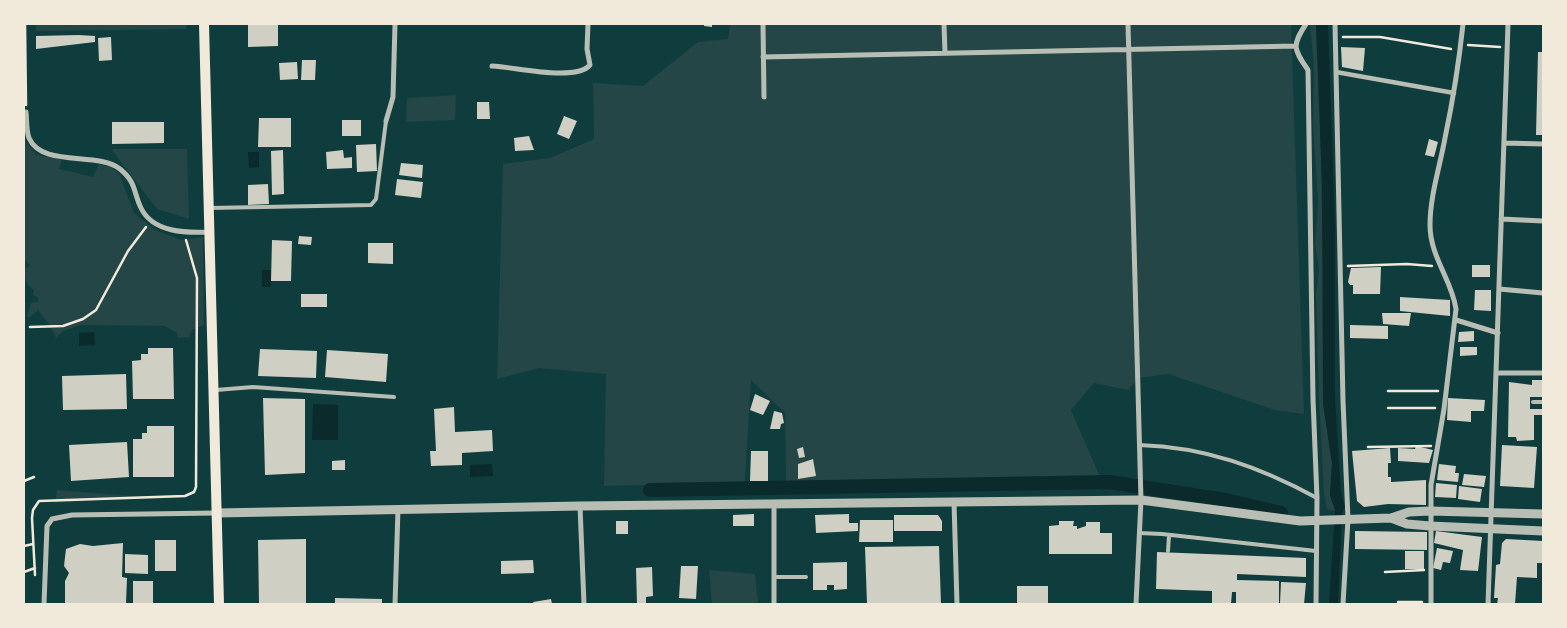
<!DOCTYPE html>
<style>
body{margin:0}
#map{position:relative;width:1567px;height:628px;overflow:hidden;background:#0f3d3e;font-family:Quicksand,sans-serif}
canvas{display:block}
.frame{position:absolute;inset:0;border:25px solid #f1e9da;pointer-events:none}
</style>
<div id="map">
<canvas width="1567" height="628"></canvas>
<div class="frame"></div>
</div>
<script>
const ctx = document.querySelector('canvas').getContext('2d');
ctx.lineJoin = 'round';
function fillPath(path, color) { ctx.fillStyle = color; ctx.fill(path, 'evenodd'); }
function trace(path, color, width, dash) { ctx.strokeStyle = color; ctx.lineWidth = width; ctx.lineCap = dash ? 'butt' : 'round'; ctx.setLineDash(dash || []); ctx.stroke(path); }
fillPath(new Path2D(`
 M36,24H186V29L36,31Z
 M730,24H1291L1304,414L1275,410L1168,374L1139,378L1128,390L1094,383L1071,410L1100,477L786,485L785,413L751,380L744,494L647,496L646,485L604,486L606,374L539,368L497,379L503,164L550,158L594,139L593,83L643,86L698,42L728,39Z
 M1310,24H1316L1319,70L1325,346L1323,403L1332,464L1330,495L1335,510L1333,511L1327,509L1324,494L1319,397L1316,293L1319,269L1315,245L1318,202L1313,124L1314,67Z
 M456,95L455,120L406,122L407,98Z
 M24,140L37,155L62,160L59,169L93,177L99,164L110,167L119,173L134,213L155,230L181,240L203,237L204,325L192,330L189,337L178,338L177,333L165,326L81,325L63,331L56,338L50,325L38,310L29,318L27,316L31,303L38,302V297L33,295L34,290C27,286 24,278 24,270L30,265L24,259Z
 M111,149H187L189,219L157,209Z
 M57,490L143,497L55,503Z
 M709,570L755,574L758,604H712Z`), '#244646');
fillPath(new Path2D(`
 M1316,24H1328L1335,225V399L1341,494L1345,506L1342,513L1338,604H1329L1335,510L1330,495L1332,464L1323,403L1322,184Z
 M248,152H259V167L249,168Z
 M262,270H272L271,287H262Z
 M94,332L95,345L79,346V333Z
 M313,404L338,405V440H312Z
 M492,464L493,476L470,477V465Z`), '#0a2a2b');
trace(new Path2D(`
 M650,490L1109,482L1226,500L1281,513`), '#0a2a2b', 14);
fillPath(new Path2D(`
 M248,24H278V46L248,47Z
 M704,24H712V27L704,26Z
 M79,35L95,36V42L36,49V36Z
 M111,37L112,60L99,61L98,38Z
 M1341,47L1365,48L1363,71L1342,67Z
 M1538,52H1543V135H1536Z
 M302,60H316L315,80H301Z
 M297,62L298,79L280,80L279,63Z
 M477,102H489L490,119H477Z
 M564,116L577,121L569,139L557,134Z
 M259,118H291V147H258Z
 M342,120H361V136H342Z
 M112,122H164V143L112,144Z
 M529,136L534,150L515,151L514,138Z
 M1429,139L1438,142L1434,157L1425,155Z
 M376,144L377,171L357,172L356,145Z
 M283,150L284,194L272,195L271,151Z
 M343,150L344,158L352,157V168L327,169L326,152Z
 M401,163L423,165L422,178L399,175Z
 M397,179L423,182L421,198L395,195Z
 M268,184L269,204L248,205V185Z
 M299,236L312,237L311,245L298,244Z
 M272,240L292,241L291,281H271Z
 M368,243H393V264L368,263Z
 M1472,265H1490V277H1472Z
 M1381,267L1380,294H1353V285H1350L1348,282L1351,268Z
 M1475,290H1491V311L1474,310Z
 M301,294H327V307H301Z
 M1400,297L1450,300V316L1400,311Z
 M1382,313H1411L1409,326L1383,324Z
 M1350,325L1388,326V339L1350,338Z
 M1474,331V341L1458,342L1459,332Z
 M1460,347H1477V355L1460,356Z
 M148,348H173L174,399H133L132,361L141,360V354H148Z
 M260,349L317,351L316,378L258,376Z
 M327,350L388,354L386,382L325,377Z
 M126,374L127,409L63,410L62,376Z
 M1532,380H1543V397H1530V409H1543V415H1534V440L1517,441L1516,437H1508L1509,382L1532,385Z
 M755,394L770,401L763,415L750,410Z
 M263,398L305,399V473L265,475Z
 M1448,398L1485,400L1484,411H1471V422L1447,420Z
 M454,407L455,432L492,430L493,451L462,453V465L431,466L430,451H436L434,409Z
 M774,411L782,413L784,423L781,424L780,429H770Z
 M147,426H174V477H133V439H142V433H147Z
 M127,442L129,477L71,481L69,445Z
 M1502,445L1537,447L1534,488L1500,486Z
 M1416,446L1433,450L1429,463L1398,461V448L1415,449Z
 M803,447L805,457L799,458L797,449Z
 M1390,448L1391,463H1388V477H1391V482L1426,480V505L1388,504L1364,507L1357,501L1352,451Z
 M751,451H768V481H750Z
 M813,459L816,476L798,479V464Z
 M345,460V470H332V461Z
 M1439,464L1456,466L1455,473H1459L1458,482L1437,480Z
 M1464,474L1486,476L1484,487L1462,485Z
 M1436,483L1457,485L1456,498L1435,497Z
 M1459,486L1482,489L1480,502L1458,499Z
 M754,514V526H733V515Z
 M849,514V523H858V531L816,533L815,515Z
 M894,515H938L942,521V531H894Z
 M860,520H893V542H859Z
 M616,521H628V534H616Z
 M1059,521H1074L1073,526H1077V529L1086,526V522H1100V533H1112V554H1049V526L1059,525Z
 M1355,531L1427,532V550L1355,549Z
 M1436,531L1482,537L1478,571L1460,570L1463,550L1434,543Z
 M306,539V604H259L258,540Z
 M1506,539L1543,541V563H1537V578L1517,577L1515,604H1497L1498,598H1494L1496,565L1500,564L1502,543Z
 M155,540H176V571H155Z
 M123,543L122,577L127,578L126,604H65V581L69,573L64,566L66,549L80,544L93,546Z
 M939,546L941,604H867L865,547Z
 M1437,548L1453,551L1450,563L1443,562L1441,570L1433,568Z
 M1405,551H1424V569H1405Z
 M1157,552L1306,558V577L1237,574V580L1279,581V604H1236V592H1232L1231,604H1212V591L1156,589Z
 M125,554L148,555V574L125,573Z
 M533,560L534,573L501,574V561Z
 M847,562V589L834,590V585H827V590H813V563Z
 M681,566H698L696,599L679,598Z
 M652,567L653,596L646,597V604H637L636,568Z
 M133,581H153V603H133Z
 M1281,582L1306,583L1304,604L1280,603Z
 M1017,586H1048V604H1017Z
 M335,598L382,599V604H335Z
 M551,599L552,604H534L533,602Z`), '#cfcfc3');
trace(new Path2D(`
 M25,24L26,105
 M1343,37H1380L1451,49
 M1468,45L1500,47
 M1348,266L1407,264L1432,266
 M30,327L63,326L83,319L96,310L128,251L146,227
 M1388,391H1438
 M1388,408H1435
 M1368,447L1431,446
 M24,481L34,477
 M24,546L33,544
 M24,572L35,568
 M1385,572L1424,570
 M35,575L32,518L33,510L39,501L185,496L194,492L196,487L197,278L186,240
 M1398,602H1422`), '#f1e9da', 2.5);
trace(new Path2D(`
 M209,208L371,205L376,199L386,121
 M216,390L253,387L394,397
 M1533,402H1543
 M1139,445C1205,447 1260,467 1317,498
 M1139,533L1162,534L1316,551
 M1168,551L1169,535
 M774,577H806`), '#b8beb3', 4);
trace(new Path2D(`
 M1336,72L1454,93`), '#b8beb3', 4.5);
trace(new Path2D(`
 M763,24L764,97
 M944,24L945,53
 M1128,24L1141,500L1136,604
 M1306,24C1292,45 1293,49 1308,70L1313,399L1317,498L1316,604
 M1335,24L1343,401L1348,519L1343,604
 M763,57L1296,46
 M492,66C515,67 575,82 590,65L587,49L588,24
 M26,112C27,120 26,130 29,138C42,168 98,151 120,169C137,183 133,192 141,208C153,233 187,233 209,232
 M386,121L393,97L395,24
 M1505,143L1543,144
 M1501,219L1543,221
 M1499,289L1543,293
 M1456,320L1498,333
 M1496,373H1543
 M954,502L957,604
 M580,506L584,604
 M44,604L47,526L52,519L72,515L217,513
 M395,604L398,509
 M774,604V503
 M1431,604V485L1444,409L1456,309C1452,280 1430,257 1430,225C1430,196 1440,166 1445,138C1453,100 1459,62 1463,24
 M1488,604L1508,24`), '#b8beb3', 5);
trace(new Path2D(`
 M217,513L580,506L1141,500L1300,521L1391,518L1409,512L1430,511L1543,514
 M1391,518L1407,524L1430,526L1543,531`), '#b8beb3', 9);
trace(new Path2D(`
 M204,24L219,604`), '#f1e9da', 10);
</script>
